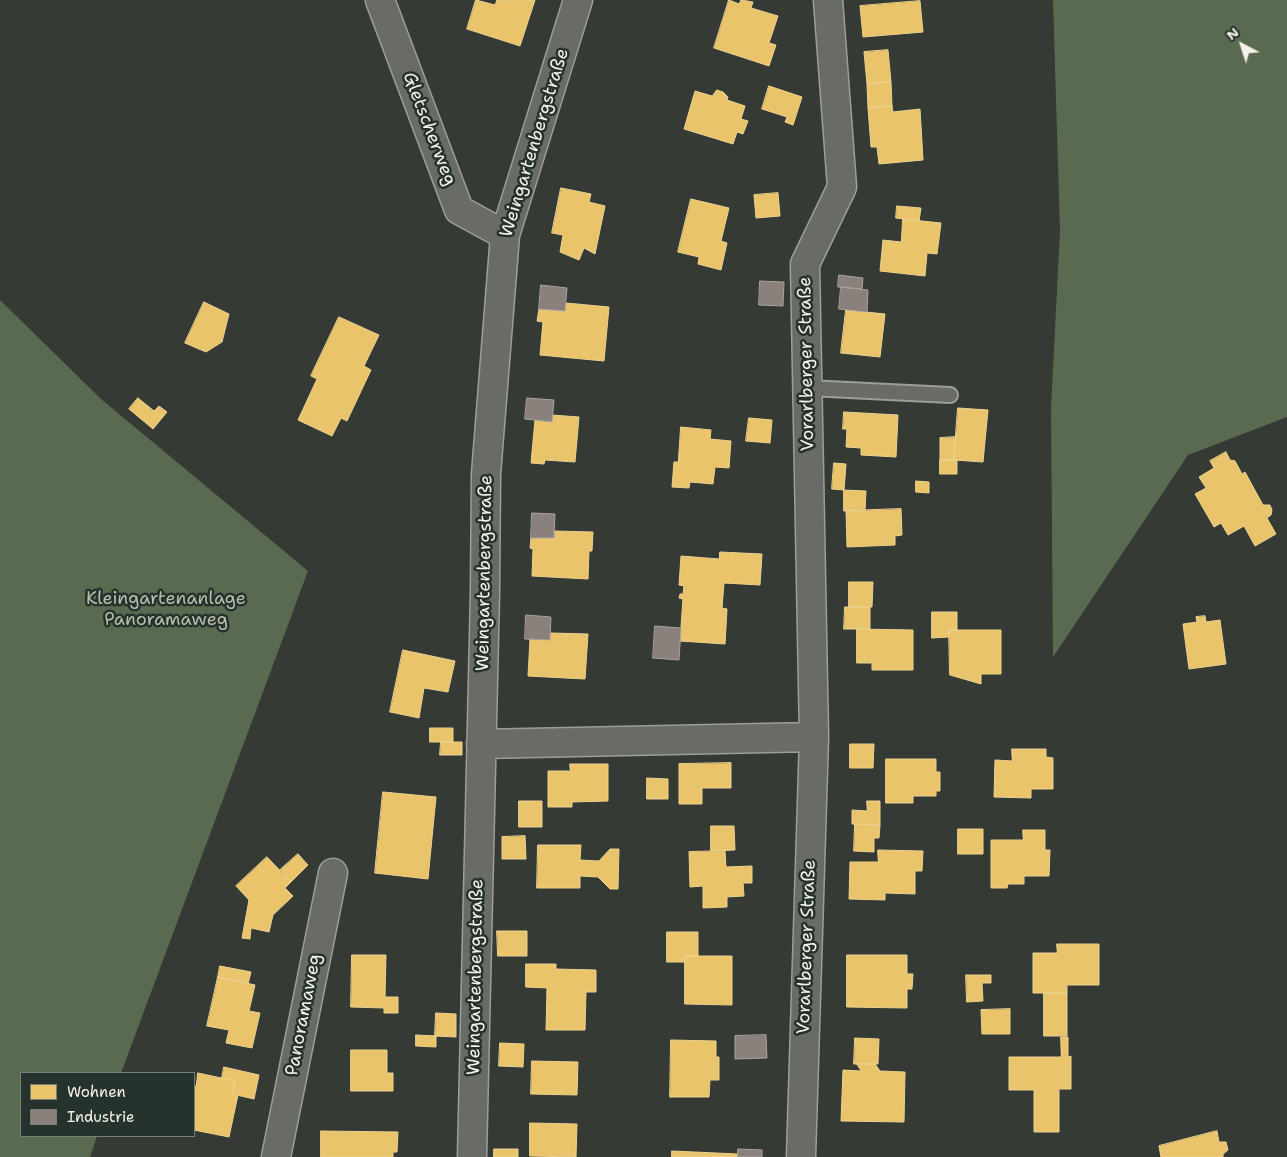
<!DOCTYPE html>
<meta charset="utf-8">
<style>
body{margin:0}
#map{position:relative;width:1287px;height:1157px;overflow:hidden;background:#353a35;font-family:"Shantell Sans",sans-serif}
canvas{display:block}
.legend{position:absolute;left:20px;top:1072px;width:175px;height:65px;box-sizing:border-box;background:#26332d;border:1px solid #787f78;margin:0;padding:6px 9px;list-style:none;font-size:15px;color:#f4f1e8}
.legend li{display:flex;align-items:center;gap:10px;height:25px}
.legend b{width:25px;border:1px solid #787f78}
.north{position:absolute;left:1217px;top:20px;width:50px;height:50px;-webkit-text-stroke:4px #26332d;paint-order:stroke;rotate:320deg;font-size:14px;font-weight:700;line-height:20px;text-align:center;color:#f4f1e8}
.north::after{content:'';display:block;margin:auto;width:18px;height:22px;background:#f4f1e8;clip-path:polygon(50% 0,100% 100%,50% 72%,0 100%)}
</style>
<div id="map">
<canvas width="1287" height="1157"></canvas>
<ul class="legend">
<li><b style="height:14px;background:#e9c46a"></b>Wohnen</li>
<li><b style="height:14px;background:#8a817c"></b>Industrie</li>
</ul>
<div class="north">N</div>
</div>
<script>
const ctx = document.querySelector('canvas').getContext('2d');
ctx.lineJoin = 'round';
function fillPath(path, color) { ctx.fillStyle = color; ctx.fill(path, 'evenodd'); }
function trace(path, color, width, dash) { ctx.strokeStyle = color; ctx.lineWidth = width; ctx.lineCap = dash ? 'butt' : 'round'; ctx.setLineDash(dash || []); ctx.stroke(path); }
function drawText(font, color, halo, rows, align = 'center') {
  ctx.font = font + ' "Shantell Sans",sans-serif'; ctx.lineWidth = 5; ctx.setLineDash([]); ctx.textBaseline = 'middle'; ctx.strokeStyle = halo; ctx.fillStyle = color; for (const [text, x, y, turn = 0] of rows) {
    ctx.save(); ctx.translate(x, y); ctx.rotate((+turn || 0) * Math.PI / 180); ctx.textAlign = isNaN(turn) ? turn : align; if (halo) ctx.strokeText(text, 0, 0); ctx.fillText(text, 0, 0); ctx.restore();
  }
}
fillPath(new Path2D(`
 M1053,0H1287V417L1188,455L1053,657L1051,408L1060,231Z
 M0,300L101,399L308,571L121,1073H21V1136H97L90,1157H0Z`), '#5a6a50');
const homes = new Path2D(`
 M476,0L495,5L497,0H535L520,46L467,29Z
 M729,0L739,4L741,0L753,2L751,8L778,16L769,43L776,45L769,66L714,48Z
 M920,1L923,32L863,37L860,6Z
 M888,50L891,82L867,84L864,52Z
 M891,82L892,106L868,108L867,84Z
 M769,86L802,97L793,125L785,122L787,117L762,109Z
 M717,90L723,92L728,97L727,100L745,106L741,119L748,121L743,134L737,132L733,144L684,129L695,91L712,96Z
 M892,106L893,112L920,109L923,160L879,164L877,147H871L868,108Z
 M561,188L591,194L589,202L605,206L595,254L584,248L579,260L560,252L563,235L552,233Z
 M778,193L780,216L756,218L754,195Z
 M691,199L729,208L721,241L727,243L721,270L698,264L699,257L678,252Z
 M897,206L921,208L919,221L896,218Z
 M903,219L941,223L937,254L927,253L925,276L880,271L883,240L901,242Z
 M204,302L229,314L222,342L206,352L185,343Z
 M566,303L609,307L604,361L540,355L543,322L537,321L539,309L565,311Z
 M846,310L885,314L880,357L841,353Z
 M339,317L379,335L364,366L371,370L347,421L341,418L332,436L298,420L317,379L311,376Z
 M138,398L154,411L159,406L167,412L153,429L129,409Z
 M958,408L988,410L983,462L954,460Z
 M844,412L898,415L896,457L861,455V448L846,447L847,429H843Z
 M552,415L579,417L575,462L545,460L544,464L531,463L535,420L552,422Z
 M749,418L772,420L770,443L746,441Z
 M681,427L711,430L710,439L731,441L729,468L715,467L713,484L690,482L689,488L672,487L674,462H678Z
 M956,437L954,460H940V438Z
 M1226,452L1230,460L1235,461L1242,474L1245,472L1263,505H1270L1272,510L1271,515L1267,518L1276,534L1255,546L1244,526L1228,535L1221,523L1214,527L1195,494L1206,488L1199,477L1214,468L1210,461Z
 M940,460H957V474H940Z
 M834,463L846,464L844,490L832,489Z
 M916,481L929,482V493L916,492Z
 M844,490L866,491L865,511H844Z
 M901,509L902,535L895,536V545L847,547L846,511Z
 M554,531L593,532L592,551H589L588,579L532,576L533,549L530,548L531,538H554Z
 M720,552L762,554L760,585L724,583L722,608L727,609L725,644L680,641L683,599L679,598L680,594H683L684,586L679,585L681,556L719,559Z
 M849,582H873L872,607H849Z
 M845,607H870V629H844Z
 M932,612H957V630H949V637L932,638Z
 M1205,616L1206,622L1220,620L1226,664L1189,669L1183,624L1197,622L1196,617Z
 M857,629L913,630V670H872V663H857Z
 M949,630H1001V674H981V684L950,675Z
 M551,633L588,634L585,679L528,676L530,639L550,640Z
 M403,650L455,661L448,692L424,688L419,718L390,712Z
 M430,728H453V742H430Z
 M441,742H462V755H440Z
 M850,744H874L873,768H850Z
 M1012,749H1046V757L1053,758V789H1031V798L994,797L995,760L1012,761Z
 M886,759H936V772H940V791H936V796H913V803H886Z
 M731,763V788H702V804H679V764Z
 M570,764H608V801L572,802V807H548V771H570Z
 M647,778L668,779V799H647Z
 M383,792L436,797L428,879L375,873Z
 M519,801H542V827H519Z
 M867,801H880V825L852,824V810L867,811Z
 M855,824L880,825L879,838H874V852L854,851Z
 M711,826H734L735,850L711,851Z
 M958,829H983V854H958Z
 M1023,830H1045V850H1050L1049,876H1024V884H1008L1007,888H991V840H1023Z
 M525,836L526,859H502V837Z
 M538,845H581L580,860L599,861L610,849H619L618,889H610L598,877L580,876V888H537Z
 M878,850L923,851L922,871H915V894L885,893V900L849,899L850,862H878Z
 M725,851L726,867L752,866V883H743L744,896L727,897V907L703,908V886L690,887L689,852Z
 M298,854L308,865L291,882L279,871Z
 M267,857L291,882L285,888L293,896L273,915L269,932L251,928L250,939L242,938L249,900L236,886Z
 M497,931H527V956H498Z
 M667,932H698V956H685V962H667Z
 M1057,944H1099V985H1067V993H1033V953H1057Z
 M352,955H386L385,997H398V1013H384V1008L351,1007Z
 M847,955H907V974H913L912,989H907V1008L847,1007Z
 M685,956H732V1005L685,1004Z
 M526,964H556V969L596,970V992H586L585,1030H546L547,988L526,987Z
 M220,966L251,972L248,984L218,977Z
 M966,975H991V983H982L983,1001L967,1002Z
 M218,977L255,985L249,1011L260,1013L252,1048L226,1043L229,1030L207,1026Z
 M1044,993H1067V1036H1044Z
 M1010,1009V1034H982L981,1010Z
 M436,1013L456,1014V1037L435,1036Z
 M416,1035L436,1036V1047L416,1046Z
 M1061,1037H1068V1057L1071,1056V1089H1059V1132H1034V1090H1009V1057H1061Z
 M855,1038L879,1039L878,1064H854Z
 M671,1040L716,1041V1057H719V1080H710L709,1097H670Z
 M500,1043L524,1044L523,1067L499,1066Z
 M351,1050H387V1073H393V1091H351Z
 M532,1061L578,1062L577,1095L531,1094Z
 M857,1064H875L880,1071L905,1072L904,1122L841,1121L843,1070L861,1071Z
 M224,1067L259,1075L254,1099L232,1094L235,1081L222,1078Z
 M198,1073L235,1081L232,1094L238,1095L229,1137L194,1130V1086H196Z
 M530,1123L577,1124L576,1157L530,1156Z
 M321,1131L398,1132L397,1152H393V1157H321Z
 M1217,1131L1219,1142H1226L1228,1150L1223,1154V1157H1161L1159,1146Z
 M494,1149H518V1157H494Z
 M672,1151L738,1154V1157H672Z`);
fillPath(homes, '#e9c46a');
trace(homes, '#ecd290', 1);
const industry = new Path2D(`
 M839,275L863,278L862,289L838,287Z
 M760,281L784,282L783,306L759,305Z
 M541,285L567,288L565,311L539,309Z
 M841,287L868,290L867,312L839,309Z
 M527,398L554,400L552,422L525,419Z
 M532,513L555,514L554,538H531Z
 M526,615L551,617L550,640L525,639Z
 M655,626L681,628L679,660L653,658Z
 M766,1035L767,1058L735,1059V1036Z
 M738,1149L762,1150V1157H738Z`);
fillPath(industry, '#8a817c');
trace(industry, '#aaa39c', 1);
const lane = new Path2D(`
 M808,388L950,395`);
const street = new Path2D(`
 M380,0L459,210L505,235
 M481,744L814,737
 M276,1157L333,873
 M472,1157L485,593L486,474L505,235L578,0
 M801,1157L814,737L805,264L842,187L828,0`);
trace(lane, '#9c9e9a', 18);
trace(street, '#9c9e9a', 31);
trace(lane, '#686b66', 14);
trace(street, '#686b66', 28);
drawText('18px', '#f4f1e8', '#26332d', [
 ["Gletscherweg",429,129,69],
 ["Weingartenbergstraße",535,143,-73],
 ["Vorarlberger Straße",807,364,-91],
 ["Weingartenbergstraße",485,573,-89],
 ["Vorarlberger Straße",807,947,-88],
 ["Weingartenbergstraße",476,977,-89],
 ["Panoramaweg",304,1015,-79]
]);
drawText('18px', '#b9bead', '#26332d', [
 ["Kleingartenanlage",166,599],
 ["Panoramaweg",166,620]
]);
</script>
